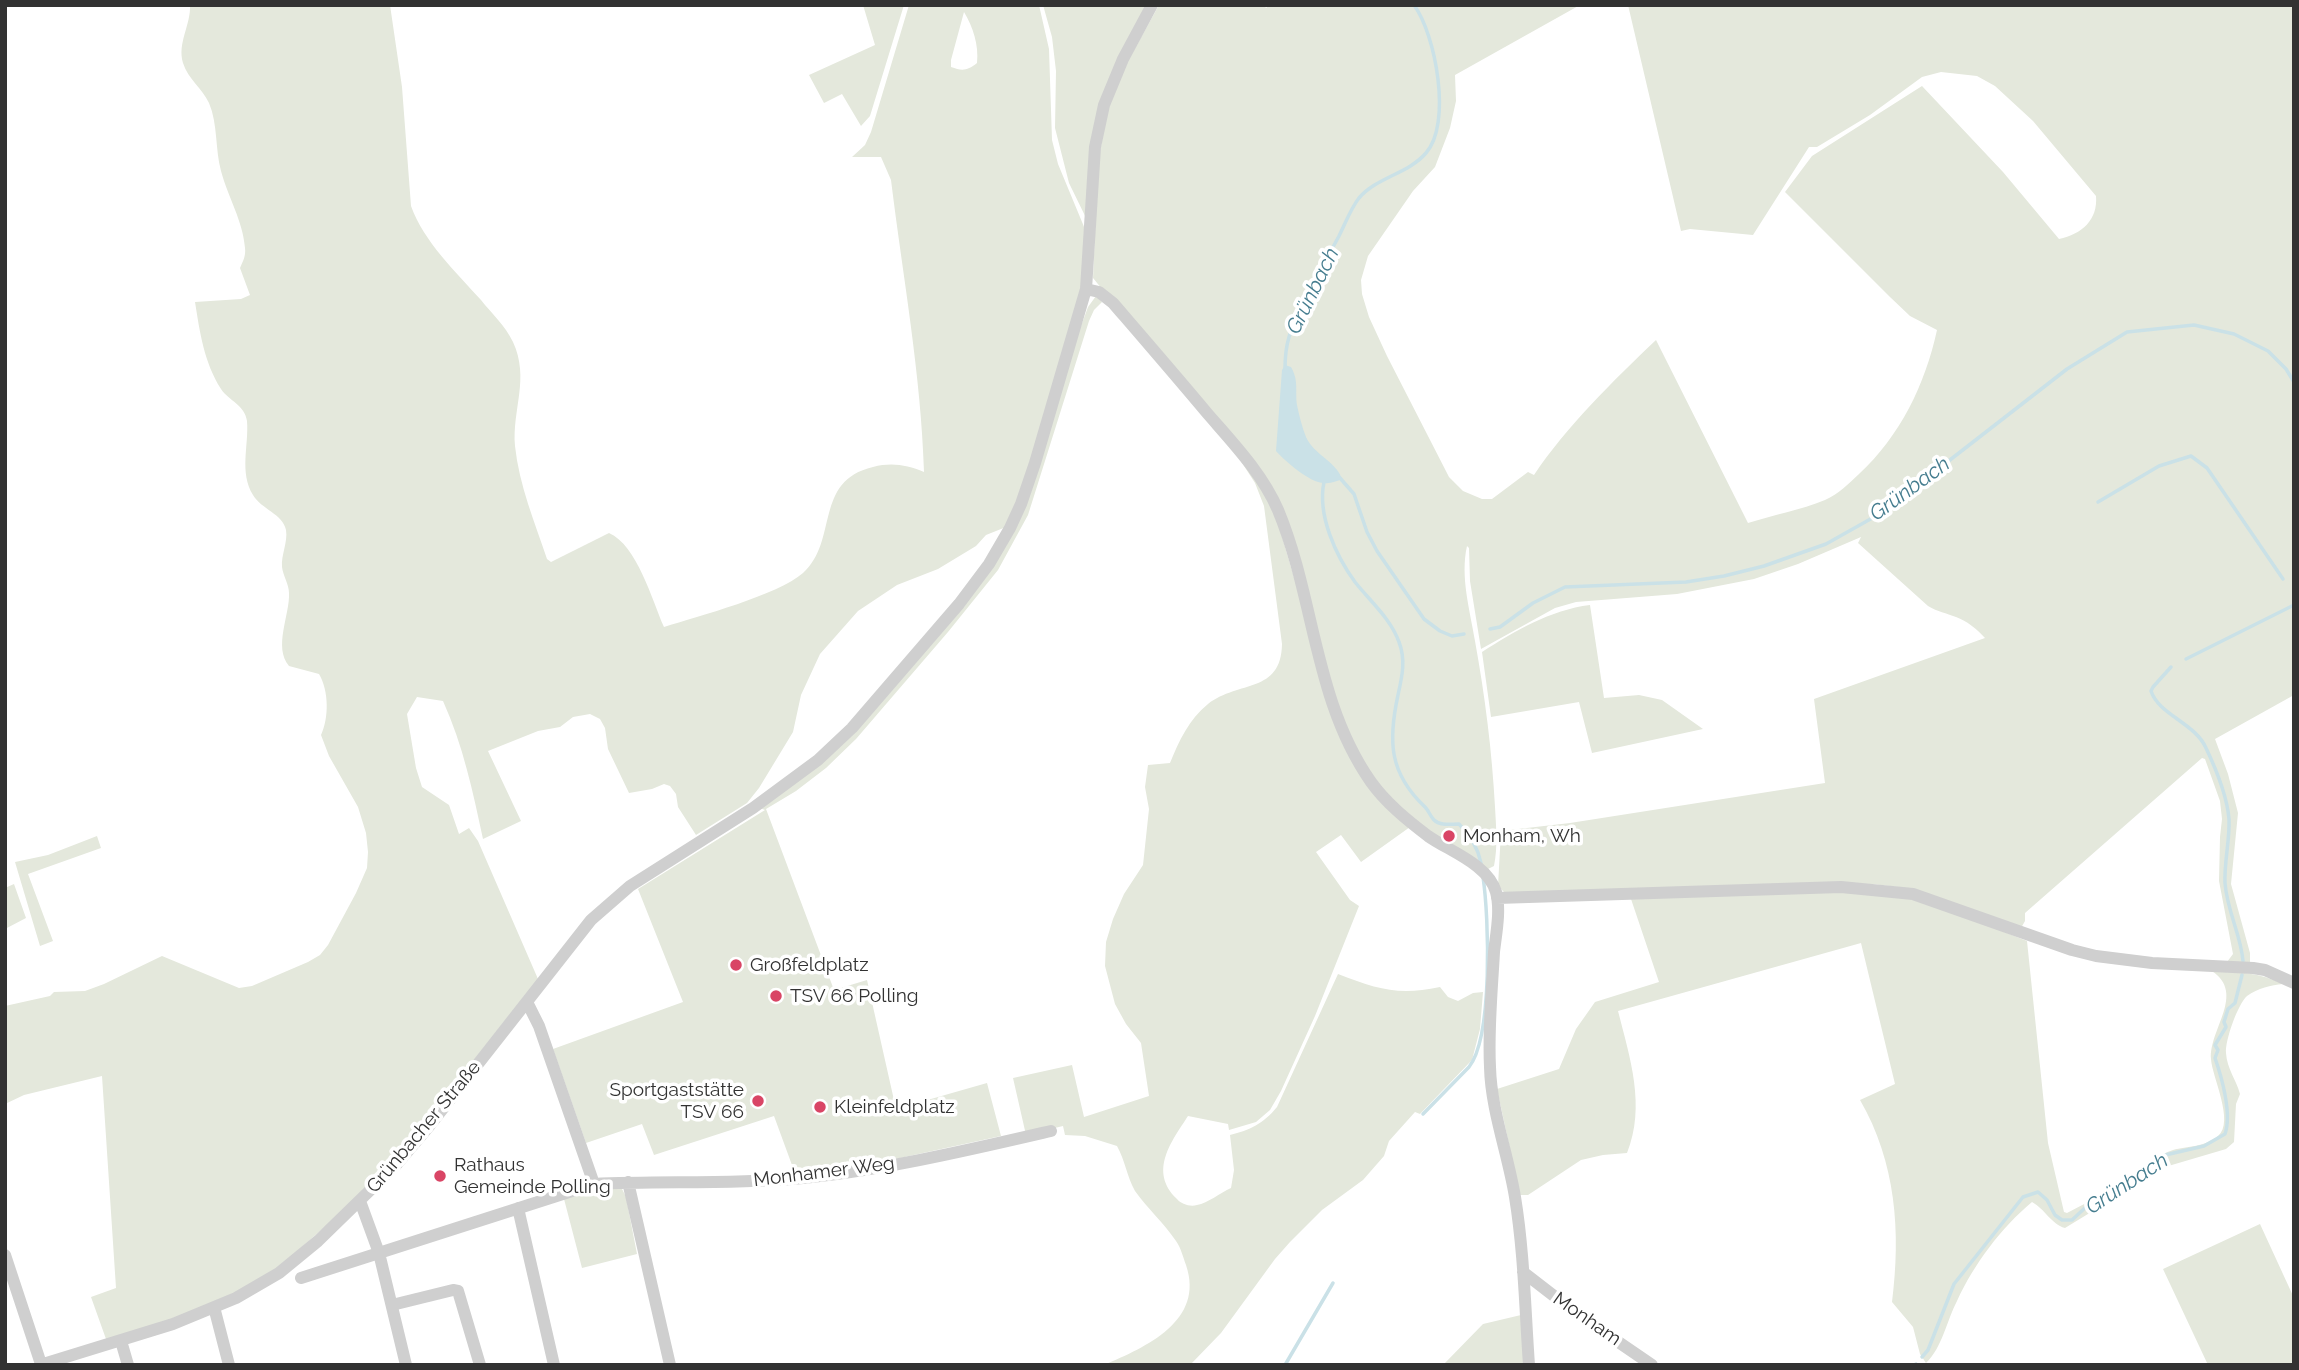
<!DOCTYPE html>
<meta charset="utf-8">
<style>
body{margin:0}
#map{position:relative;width:2299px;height:1370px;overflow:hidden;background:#fff;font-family:Raleway,sans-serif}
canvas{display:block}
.frame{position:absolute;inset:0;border:7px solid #323232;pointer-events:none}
</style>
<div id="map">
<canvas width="2299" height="1370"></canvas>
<div class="frame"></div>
</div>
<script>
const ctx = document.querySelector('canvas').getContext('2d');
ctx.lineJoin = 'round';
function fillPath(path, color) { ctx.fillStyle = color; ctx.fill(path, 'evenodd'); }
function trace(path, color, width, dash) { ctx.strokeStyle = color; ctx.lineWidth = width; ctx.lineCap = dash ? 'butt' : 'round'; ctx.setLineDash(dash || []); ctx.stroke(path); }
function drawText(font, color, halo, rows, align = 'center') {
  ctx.font = font + ' Raleway,sans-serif'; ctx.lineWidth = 7; ctx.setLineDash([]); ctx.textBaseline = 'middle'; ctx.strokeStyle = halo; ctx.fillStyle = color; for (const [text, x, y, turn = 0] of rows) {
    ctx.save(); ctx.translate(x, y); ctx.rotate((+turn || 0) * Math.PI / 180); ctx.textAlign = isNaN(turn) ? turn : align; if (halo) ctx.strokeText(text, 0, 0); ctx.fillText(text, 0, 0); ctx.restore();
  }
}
fillPath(new Path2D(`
 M190,5H390L402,87L411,206C424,242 456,272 481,300C492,314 505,325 513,342C530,379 512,409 515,446C519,485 535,523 547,559L551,562L609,533C637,545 652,600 664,627C699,616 778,595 803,573C839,541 813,481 873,467C892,462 907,465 924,472C921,374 903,278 891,180L881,157H852L865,145L871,132L909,5H1039L1049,49L1052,140L1058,164L1087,234L1081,294L1018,500L1006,527L986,535L976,546L938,569L897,585L858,611L820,654L801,695L793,732L759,788L747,803L696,835L678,807L676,794L670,786L664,784L652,789L629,793L608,749L605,728L600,719L590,714L573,717L560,727L538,731L488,751L521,821L483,839C473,792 463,745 443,701L417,697L407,714L416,768L422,787L449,805L459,834L469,828L478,841L538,979L394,1161L353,1202L278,1268L242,1290L210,1305L131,1333L106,1339L91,1297L116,1288L102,1076L24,1095L5,1104V1006L50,996L54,992L85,991L104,984L162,956L239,988L252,986L308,962L320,955L328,945L356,893L367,868L368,852L366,833L358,807L329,756L321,735C329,718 329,691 319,674L289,666C273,647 290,615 289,593C289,584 283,576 282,567C281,555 288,542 286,530C283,514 261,509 253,495C239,472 249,446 247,421C245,405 229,401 221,389C204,362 200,333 195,302L241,299L250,295L240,268C243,261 246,256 245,248C243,221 228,197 221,171C215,149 218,124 209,103C202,88 188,79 183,63C177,43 191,25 190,5ZM964,12C973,27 979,45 977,63C967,71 962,71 951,67V60Z
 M863,5H904L870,116L861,126L842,94L824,103L809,75L875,45Z
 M1043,5H1148L1115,65L1088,222L1069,183L1055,128L1056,71L1052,37Z
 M1159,5H1264L1266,8L1269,5H1580L1455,75L1456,101L1450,128L1435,167L1413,191L1368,256L1361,280L1362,294L1369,317L1387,356L1449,477L1463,491L1482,499H1492L1528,472L1534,475C1566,427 1614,380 1656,340L1748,523C1773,515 1801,510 1825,500C1839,494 1848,484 1859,474C1900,436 1925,385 1937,330L1910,316L1890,297L1785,192L1812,156L1922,86L2003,172L2059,239C2082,234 2098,220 2096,196L2033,121L1995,86L1977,76L1941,72L1922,77L1870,115L1817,147H1809L1753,235L1690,229L1681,231L1628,5H2294V695L2215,739L2228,774L2238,813L2231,884L2250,953V962H2227L2233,954L2219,881L2220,837L2222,819L2220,801L2205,759L2202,758L2025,913V921L2021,928L1898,887L1872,884L1506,894L1498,886L1501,831L1570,823L1825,783L1814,699L1985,638C1977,629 1967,621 1956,617C1946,613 1938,612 1928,606L1858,543L1861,537L1798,564L1754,579L1677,594L1576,602L1555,608L1481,649L1470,581L1469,548L1467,546C1460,577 1470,610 1475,641C1485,696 1492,751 1495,807C1496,826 1498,847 1494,866L1486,870L1411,819L1380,785L1365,764L1342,722L1281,508L1093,278L1098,164L1103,127L1111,98L1129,59Z
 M1096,296L1102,302L1094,310L1089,321L1028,515L998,570L948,632L856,739L826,768L796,791L766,809L834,990L867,980L896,1109L987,1083L1001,1136L900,1158L796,1176L774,1116L654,1155L642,1124L586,1143L553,1049L683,1002L638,889L765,810L760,808L811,771L993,566L1088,307Z
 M1237,455L1257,481L1275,513L1343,743L1410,827L1361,862L1341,835L1316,852L1350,900L1359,906L1315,1016L1281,1091L1270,1110L1256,1122L1229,1130L1228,1124L1188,1116C1172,1141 1148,1171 1177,1199C1181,1204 1190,1207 1197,1205C1208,1203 1220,1193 1231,1188L1234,1170L1230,1135C1250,1130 1263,1124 1277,1107L1338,974C1377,989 1398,996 1440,987L1448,997L1458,1001L1473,993L1483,992L1480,1029L1472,1060L1420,1114L1415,1112L1389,1141L1384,1156L1363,1180L1322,1210L1290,1242L1275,1259L1221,1333L1190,1365H1104C1146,1347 1205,1321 1186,1265C1183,1257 1181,1248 1176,1241C1164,1223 1147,1208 1135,1191C1127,1177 1125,1160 1117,1146L1085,1136L1065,1135L1063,1126L1026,1135L1013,1078L1072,1065L1084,1117L1149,1096L1141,1043L1126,1024L1115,1004L1105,966L1106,942L1113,919L1124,894L1143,865L1149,809L1145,787L1148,765L1170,763C1179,741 1189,719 1208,704C1239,680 1281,694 1282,644L1264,506L1255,483Z
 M1590,605L1604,698L1639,695L1662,700L1703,729L1592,753L1579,702L1491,717L1482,652C1515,631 1550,610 1590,605Z
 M97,836L101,848L28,874L53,941L40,946L15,862L48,855Z
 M14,884L26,918L5,929V888Z
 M1844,891L1879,893L1931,903L2027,941L2048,1143L2064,1212L2067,1213C2091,1201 2113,1187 2136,1172C2148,1164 2158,1155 2173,1150C2187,1146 2206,1147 2218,1136C2235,1122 2212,1077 2211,1059C2209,1029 2246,994 2212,971C2237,971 2260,973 2283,984C2271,985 2258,988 2247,996C2238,1004 2225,1040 2226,1053C2227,1069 2236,1079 2240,1094L2236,1104L2234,1142L2226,1149L2165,1167L2065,1228C2051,1224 2045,1209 2032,1202C2001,1228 1974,1264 1957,1301C1947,1320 1942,1348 1926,1363L1920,1354L1913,1327L1892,1302C1901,1232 1896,1162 1860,1100L1895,1084L1861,943L1618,1011C1630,1058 1646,1106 1627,1153L1603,1155L1581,1160L1528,1195H1520L1497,1089L1559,1069L1576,1029L1595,1002L1659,982L1631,899Z
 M615,1186L622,1189L626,1197L637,1254L582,1268L564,1199Z
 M2260,1224L2294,1298V1365H2208L2163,1269Z
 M1521,1315L1525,1365H1443L1483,1324Z`), '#e4e8dc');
fillPath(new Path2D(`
 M1285,365L1291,367C1299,381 1295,390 1297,405C1299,415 1302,427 1306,437C1314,455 1336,461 1342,479C1337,481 1330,484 1324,483C1310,483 1285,461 1276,451L1282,370Z`), '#cae1e7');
trace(new Path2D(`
 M1285,369C1285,359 1286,347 1289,337C1298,305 1323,266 1339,236C1345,224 1351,208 1359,198C1377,177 1408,174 1426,153C1452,124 1436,35 1414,5
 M1340,478L1354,494L1367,532L1377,551L1424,619L1440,631L1452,636L1464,634
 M1324,482C1317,515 1336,556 1355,582C1370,601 1391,619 1399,642C1406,660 1402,677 1398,695C1388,741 1389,773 1425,807C1429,811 1430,816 1434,820C1440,826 1451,824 1459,824C1470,835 1478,848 1481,863
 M2098,502L2159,466L2191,456L2207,468L2283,579
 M1490,629L1500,627L1533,603L1565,587L1686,582L1724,576L1764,566L1826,544L1883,512L2067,369L2127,332L2194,325L2234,334L2268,351L2286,369L2294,382
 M2186,659L2294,605
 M2171,667L2153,687L2151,691C2159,715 2195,723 2206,748C2216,769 2227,795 2229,819C2230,840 2224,862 2225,883C2227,911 2241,935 2243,961
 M1423,1114L1469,1067C1493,1037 1489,917 1483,877
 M1922,1357L1928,1350L1954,1284L2023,1197L2038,1192L2047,1200L2055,1215L2062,1220H2072L2087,1206L2143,1172L2161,1156L2204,1146L2225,1134C2232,1114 2222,1078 2215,1058L2218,1050L2215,1045L2226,1027L2224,1022L2228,1009L2235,1003L2242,975
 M1285,1365L1333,1283
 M1914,1365L1916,1364`), '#cae1e7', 3.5);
trace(new Path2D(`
 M1086,289L1099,292L1113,303C1144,339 1176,376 1207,413C1233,443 1262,473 1278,510C1315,599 1314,701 1371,782C1386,803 1407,820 1428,836C1449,851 1488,864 1496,892C1501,910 1496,934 1494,952C1492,990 1488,1029 1490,1067C1491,1110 1508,1154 1515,1197C1524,1252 1525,1309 1529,1365
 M1497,898L1841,887L1913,894L2072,950L2096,956L2152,963L2253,968L2265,970L2294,983
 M527,1002L539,1026L594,1184
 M628,1182L670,1365
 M360,1201L379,1253L406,1365
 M518,1208L554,1365
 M5,1255L41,1364
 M1523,1272L1576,1313L1652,1365
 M301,1278L594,1184C660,1181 726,1184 792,1179C876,1172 969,1150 1051,1131
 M392,1305L453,1290L458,1291L480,1365
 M214,1307L229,1365
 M121,1341L128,1365
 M40,1365L173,1324L236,1298L279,1273L318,1241L396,1165L430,1125L591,920L630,886L753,808L818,760L852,728L959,604L989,564L1010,528L1021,504L1035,463L1086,289L1095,147L1104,105L1123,59L1152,5`), '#cfcfcf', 12);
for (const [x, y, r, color] of [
 [1449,836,7,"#d94565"],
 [736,965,7,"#d94565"],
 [776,996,7,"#d94565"],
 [758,1101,7,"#d94565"],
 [820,1107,7,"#d94565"],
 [440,1176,7,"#d94565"]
]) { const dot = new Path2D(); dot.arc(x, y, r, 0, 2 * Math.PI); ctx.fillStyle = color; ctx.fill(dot); trace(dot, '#fff', 2.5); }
drawText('19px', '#323232', '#fff', [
 ["Monham, Wh",1463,836],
 ["Großfeldplatz",750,965],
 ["TSV 66 Polling",790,996],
 ["Sportgaststätte",744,1090,"right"],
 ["TSV 66",744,1112,"right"],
 ["Kleinfeldplatz",834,1107],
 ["Rathaus",454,1165],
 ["Gemeinde Polling",454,1187]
], 'left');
drawText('19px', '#323232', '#fff', [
 ["Grünbacher Straße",424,1127,-50],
 ["Monhamer Weg",824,1172,-7],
 ["Monham",1587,1319,35]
]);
drawText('italic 21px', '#457d8f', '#fff', [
 ["Grünbach",1313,291,-64],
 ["Grünbach",1910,489,-36],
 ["Grünbach",2127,1184,-33]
]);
</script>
